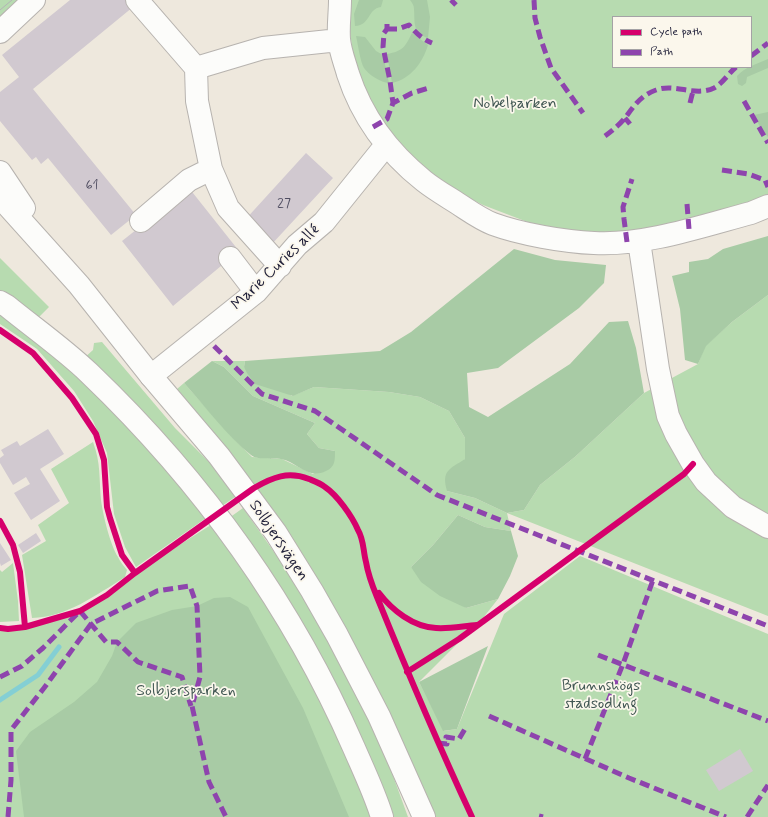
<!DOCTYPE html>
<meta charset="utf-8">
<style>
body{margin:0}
#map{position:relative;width:768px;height:817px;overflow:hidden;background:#eee8dd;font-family:Mynerve,sans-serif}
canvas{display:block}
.legend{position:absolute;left:612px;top:16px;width:140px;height:52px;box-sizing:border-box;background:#fbf7ec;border:1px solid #a4a2a5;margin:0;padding:5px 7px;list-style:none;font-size:12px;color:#22223b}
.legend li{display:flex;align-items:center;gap:8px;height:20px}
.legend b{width:20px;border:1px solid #a4a2a5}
</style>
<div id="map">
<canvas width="768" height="817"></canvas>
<ul class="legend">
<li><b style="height:5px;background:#d6006c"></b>Cycle path</li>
<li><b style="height:5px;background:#8e44ad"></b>Path</li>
</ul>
</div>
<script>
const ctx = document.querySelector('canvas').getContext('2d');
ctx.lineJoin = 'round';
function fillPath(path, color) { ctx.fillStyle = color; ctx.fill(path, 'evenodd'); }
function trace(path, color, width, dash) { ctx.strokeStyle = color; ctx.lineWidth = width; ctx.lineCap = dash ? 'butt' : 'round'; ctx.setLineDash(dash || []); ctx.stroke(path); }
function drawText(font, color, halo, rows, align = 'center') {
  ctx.font = font + ' Mynerve,sans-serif'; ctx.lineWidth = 3.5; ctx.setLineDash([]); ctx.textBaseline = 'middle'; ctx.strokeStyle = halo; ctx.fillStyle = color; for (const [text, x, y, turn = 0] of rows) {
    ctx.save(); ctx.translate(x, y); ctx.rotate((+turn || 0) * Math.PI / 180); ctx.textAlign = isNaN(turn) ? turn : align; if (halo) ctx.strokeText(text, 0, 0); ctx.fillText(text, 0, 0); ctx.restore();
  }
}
fillPath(new Path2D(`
 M0,0H21L0,19Z
 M349,0H768V198L692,222L608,235L567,230L530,223L483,205L465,196L402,153L370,103L354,61L349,25ZM613,17H751V67H613Z
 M0,258L49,307L36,320L0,294Z
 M768,295V616L507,513L511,531L485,527L458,515L433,545L411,567L466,608L498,599L483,618L419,682L444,731L457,729L504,614L580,556L768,634V817H428L220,448L177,389L184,383L236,441L252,457L282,459L313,474L335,451L319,448L307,434L315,423L253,396L224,367L212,361H245L244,367L292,396L314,387L389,392L420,397L449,411L465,438V459L447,491L475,498L507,513L524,510L540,485L576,456L644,393L698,364L705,346L732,322Z
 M0,311L90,380L209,516L136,567L125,547L114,514L107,453L93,421L74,391L37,349L0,324Z
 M102,342L175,428L210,463L235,497L219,508L83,359L93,350L94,343Z
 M93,442C101,463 99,479 101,500C103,515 110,544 118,557C120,562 124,566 127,570L125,577C96,595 67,617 32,618L22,555L46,541L38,525L69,503L51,469Z
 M243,508L284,566L338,655L380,740L408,817H389L229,518Z
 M214,523L247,556L382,817H0V628L8,629L25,627L80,611L107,595L135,573Z
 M13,563L18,601L19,621L0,622V570L2,572Z`), '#b7dbb0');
fillPath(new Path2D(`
 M359,0H383L381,7C367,9 371,25 355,26L354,14Z
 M410,0H427L430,17L428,38C412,33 415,22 414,9C414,5 412,3 410,0Z
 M412,33L428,45C423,62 411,79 392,83L387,54C403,51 405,47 412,33Z
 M356,36L365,37L376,51L383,55L389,83C381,83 368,74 364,68C360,61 358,44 356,36Z
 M768,59V68L747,77L746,83L742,86L738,84L737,76C745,67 757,64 768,59Z
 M768,112V137L761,129L754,115Z
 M768,236V295L732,322L706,346L698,364L685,360L680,309L672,276L689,272V262L708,259L723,249Z
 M514,249L555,260L606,265L604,283L579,308L498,368L467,373L469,407L488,417L570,364L609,322L628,321L636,348L644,393L576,456L540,485L524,510L507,513L475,498L447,491C441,470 450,469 465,459V438L449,411L420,397L389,392L314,387L293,396L255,384L247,373L244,367L245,361L380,351L411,332Z
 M212,361L224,367L253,396L315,423L307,434L319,448L335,451C335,461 335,467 326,471C307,480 298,462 281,459C273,458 256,460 251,455C227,436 205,406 184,383Z
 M458,515L485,527L511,531L518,556L510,576L498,599L466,608L440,596L421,582L411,567L433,545Z
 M230,597L248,607L303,708L349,817H24L16,751L30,732L74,702L97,682L112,656L117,642L136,623L172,610L197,606L214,598Z
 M488,646L457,729L443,731L419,682Z`), '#a8cba5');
trace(new Path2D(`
 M0,700L38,675L59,647`), '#84cfd4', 5);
fillPath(new Path2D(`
 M70,0H127L133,7L33,89L136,215L111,235L48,158L41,164L36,157L32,160L0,121V92L19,77L2,55Z
 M306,153L333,178L271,245L244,221Z
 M189,188L239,251L173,306L122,241Z
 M48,429L64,454L40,469L60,501L31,520L14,493L30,484L26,477L13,485L0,463V458L4,455L1,450L17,441L20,446Z
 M36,533L41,541L23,553L18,545Z
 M0,543L11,560L1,566L0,563Z
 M740,749L753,771L719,791L706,770Z`), '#d1c9d0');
const minor = new Path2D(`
 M137,0L196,68L197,101L211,169L228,208L280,266
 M340,0C340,13 338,26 339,39C340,51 345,63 348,74C362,117 389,153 424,181C434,189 446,196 457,203C468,210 480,219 493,224C520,234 565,242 594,243C644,246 702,226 751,213L768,206
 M0,32L34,0
 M196,68L263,48L339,40
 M141,221L189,180L211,169
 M639,241L658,369L668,416L676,434L693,464L706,482L733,507L768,527
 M230,258L256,292
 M0,302L7,306C34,328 64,349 89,373C202,481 292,606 354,748C364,771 375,794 382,817
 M151,376L256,292L297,245L324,222L386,145`);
const major = new Path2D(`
 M0,172L24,208
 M0,197L79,285L151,376L219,456L276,533L312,591L337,635L379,716L424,817`);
trace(minor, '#b7b3af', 24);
trace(major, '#b7b3af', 24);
trace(minor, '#fcfcfa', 22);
trace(major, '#fcfcfa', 22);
trace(new Path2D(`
 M0,10L12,0`), '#b4b3b5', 1);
trace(new Path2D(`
 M451,0L456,5
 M534,0L535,18L540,37L551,68L583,113
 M387,24V29L384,33L383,47L390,81L393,103
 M387,29H398L409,25C416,33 422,39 432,43
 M751,56L768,43
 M744,101L768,143
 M690,103L693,91
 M625,118L630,124
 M373,127L387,119L393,103L412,93L429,88
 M605,136C612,131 619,125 625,118C634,106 641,95 656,90C675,83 695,97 714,88C723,83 728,74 736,67
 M722,170L748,174L765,180L768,187
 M687,204L689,229
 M627,242L624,219L623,207L632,179
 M214,346L262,394L315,411L437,495L768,626
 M598,655L768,721
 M0,677L22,666L43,648L80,611L106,642H117L138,662L182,677L191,706
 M489,716L629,778L726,817
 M438,743L447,744L446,737L459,739L465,729
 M585,759L623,664L653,580
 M539,816L543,817
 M8,817L11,780V730L44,688L91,624L157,591L190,586L197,606L200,677L192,706L209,782L226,817
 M747,817L768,785`), '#8e44ad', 5, [10, 5]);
trace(new Path2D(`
 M0,330L33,353L72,398L96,434L104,460L107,507L110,518L122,555L135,573L107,595L80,611L25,627L8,629L0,628
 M0,521L13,545L20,572L25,627
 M135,573L254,488C273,477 288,471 309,479C314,481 320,483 325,487C337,495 352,516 358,530C364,540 363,551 366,562C368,574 372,585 377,597C407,671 438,744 472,817
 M379,593C392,610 413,627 436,628C450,629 463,626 477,625
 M407,672L459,639L684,474L693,464`), '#d6006c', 6);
drawText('14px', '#4e4c60', null, [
 ["61",92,186],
 ["27",284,204]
]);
drawText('16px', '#415753', '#fbf7ec', [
 ["Nobelparken",515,105],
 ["Brunnshögs",601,687],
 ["stadsodling",601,705],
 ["Solbjersparken",186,692]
]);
drawText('16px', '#22223b', '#fbf7ec', [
 ["Marie Curies allé",276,268,-44],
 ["Solbjersvägen",278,541,56]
]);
</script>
